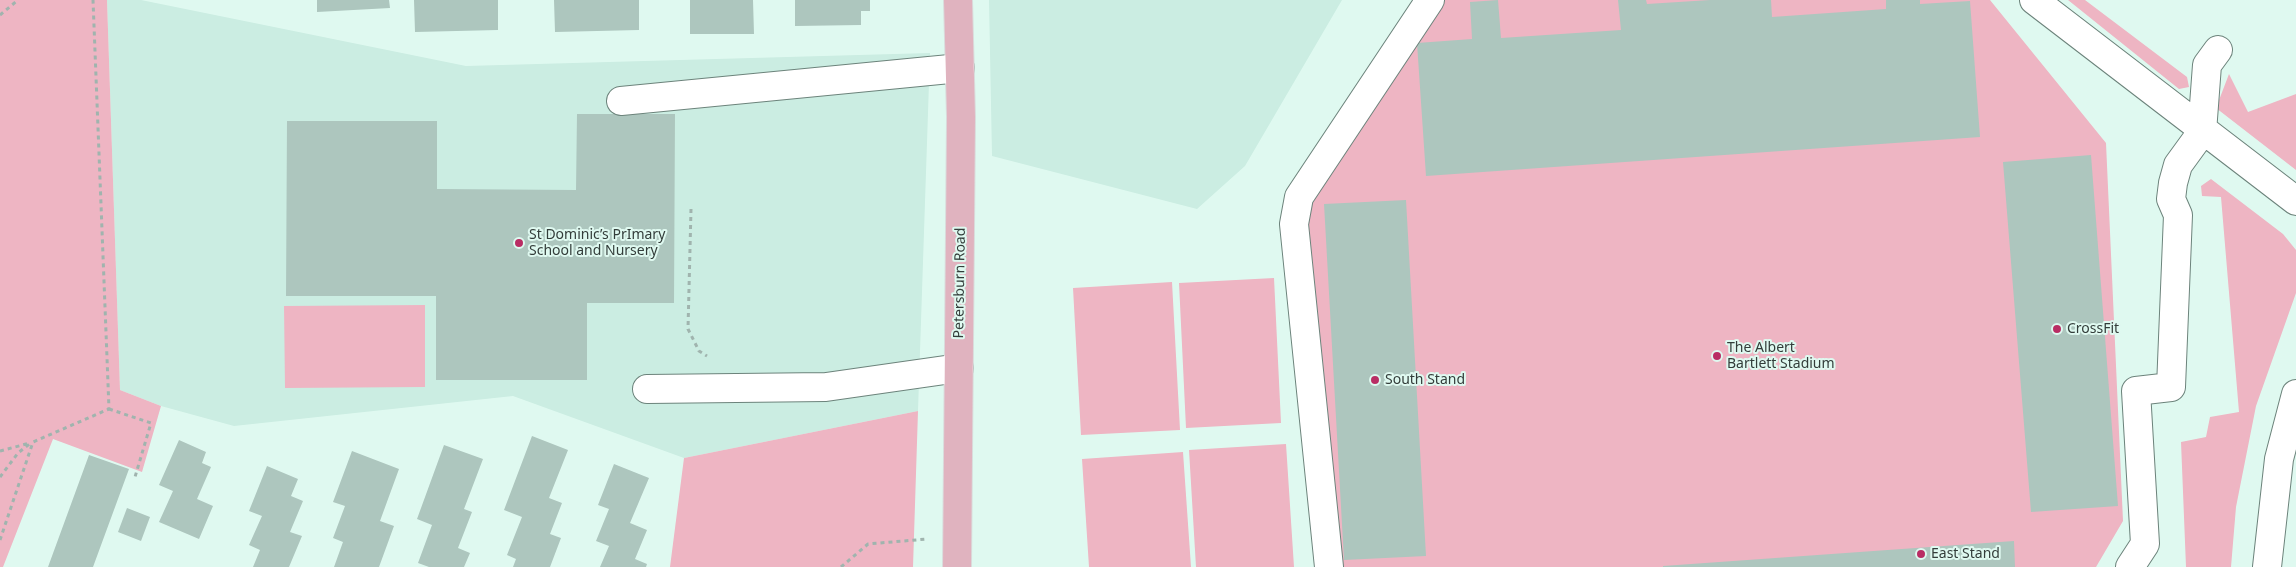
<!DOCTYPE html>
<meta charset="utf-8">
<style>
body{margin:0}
canvas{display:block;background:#dff9f0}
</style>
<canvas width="2296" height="567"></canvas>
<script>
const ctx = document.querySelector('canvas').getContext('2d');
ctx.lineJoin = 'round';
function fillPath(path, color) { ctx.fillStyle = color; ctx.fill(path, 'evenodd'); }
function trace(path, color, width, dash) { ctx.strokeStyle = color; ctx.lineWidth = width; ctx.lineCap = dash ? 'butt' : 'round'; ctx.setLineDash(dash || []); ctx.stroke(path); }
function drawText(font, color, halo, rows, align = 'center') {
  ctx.font = font + ' "Noto Sans",sans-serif'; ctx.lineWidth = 4; ctx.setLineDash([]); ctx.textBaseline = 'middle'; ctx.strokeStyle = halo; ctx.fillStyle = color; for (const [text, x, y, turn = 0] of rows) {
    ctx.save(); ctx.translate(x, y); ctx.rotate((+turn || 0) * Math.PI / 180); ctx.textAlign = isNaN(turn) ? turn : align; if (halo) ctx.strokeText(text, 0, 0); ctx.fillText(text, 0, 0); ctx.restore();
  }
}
fillPath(new Path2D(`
 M107,0H141L466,66L930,53L918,411L684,458L513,396L234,426L161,406L120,390Z
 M989,0H1342L1245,166L1197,209L992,156Z`), '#cbede2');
fillPath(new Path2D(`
 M0,0H107L120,390L161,406L142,472L53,439L3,567H0Z
 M1440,0H1990L2106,143L2123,521L2096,567H1333L1306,202Z
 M2068,0H2085L2187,77L2189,87L2179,89Z
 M2229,74L2248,112L2296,94V170L2216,108Z
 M2211,179L2283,234L2296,250V293L2256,406L2236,507L2231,567H2186L2181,442L2206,437L2210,417L2239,412L2221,197L2202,196L2201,186Z
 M1274,278L1281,423L1186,428L1179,283Z
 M1172,282L1180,430L1081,435L1073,288Z
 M425,305V387L285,388L284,306Z
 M918,411L913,567H670L684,458Z
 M1286,444L1294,567H1196L1189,450Z
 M1183,452L1191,567H1089L1082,459Z`), '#eeb5c3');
fillPath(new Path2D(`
 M317,0H389L390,8L317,12Z
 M414,0H498V30L415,32Z
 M554,0H639V30L555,32Z
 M690,0H753L754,34H690Z
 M795,0H870V11H861V25L795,26Z
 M1498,0L1501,38L1621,30L1618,0H1646L1647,4L1710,0H1771L1772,17L1886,9V0H1920V4L1970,1L1980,137L1426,176L1417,43L1472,39L1470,2Z
 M577,114H675L674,303H587V380H436V296H286L287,121H437V189L576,190Z
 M2091,155L2118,506L2031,512L2003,162Z
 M1406,200L1426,556L1344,560L1324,204Z
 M532,436L568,450L549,498L562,503L550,534L561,538L550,567H513L516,559L507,555L522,517L504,510Z
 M179,440L206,452L202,463L211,467L197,499L213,506L199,539L159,522L173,491L159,485Z
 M444,445L483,459L464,509L472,512L458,548L470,553L464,567H429L418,563L432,525L417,519Z
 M352,451L399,469L380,521L394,526L379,567H334L343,542L333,538L345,506L333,502Z
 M89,455L129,469L93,567H48Z
 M614,464L649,478L630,523L647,530L635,559L647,564L646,567H600L609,546L596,541L609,509L598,505Z
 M267,466L298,479L291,496L303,501L290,532L302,536L289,567H253L260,550L249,545L262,516L249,511Z
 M127,508L150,517L141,541L118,532Z
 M2014,541L2015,567H1663V566Z`), '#adc6be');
const minor = new Path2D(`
 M2034,0L2296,201
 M621,101L960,68
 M647,389L826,387L959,368
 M1329,567L1294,224L1299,197L1430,0
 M2130,567L2145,544L2136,391L2171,387L2178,215L2171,199L2173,183L2178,165L2202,132L2207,65L2218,50
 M2267,567L2279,459L2296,394`);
const major = new Path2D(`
 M957,567L961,117L958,0`);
trace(minor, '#6c837b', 30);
trace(major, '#dadcdc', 30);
trace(new Path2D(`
 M0,15L18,0
 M691,209L688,329L699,351L707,356
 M109,409L151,423L135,477
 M0,451L30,443
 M0,477L18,453L32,442
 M0,540L33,442L109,409L93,0
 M841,567L868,544L927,539`), '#a0b4ae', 3, [4, 4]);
trace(minor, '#fff', 28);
trace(major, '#e0b3bf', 28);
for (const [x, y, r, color] of [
 [519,243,5,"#b92d64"],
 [2057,329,5,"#b92d64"],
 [1717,356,5,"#b92d64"],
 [1375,380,5,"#b92d64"],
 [1921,554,5,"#b92d64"]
]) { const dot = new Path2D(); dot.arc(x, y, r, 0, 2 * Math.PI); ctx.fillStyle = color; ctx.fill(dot); trace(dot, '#dff9f0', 2); }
drawText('14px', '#333d3a', '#dff9f0', [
 ["St Dominic’s PrImary",529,235],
 ["School and Nursery",529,251],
 ["CrossFit",2067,329],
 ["The Albert",1727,348],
 ["Bartlett Stadium",1727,364],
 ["South Stand",1385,380],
 ["East Stand",1931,554]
], 'left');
drawText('14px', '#333d3a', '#dff9f0', [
 ["Petersburn Road",960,283,-89]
]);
</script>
